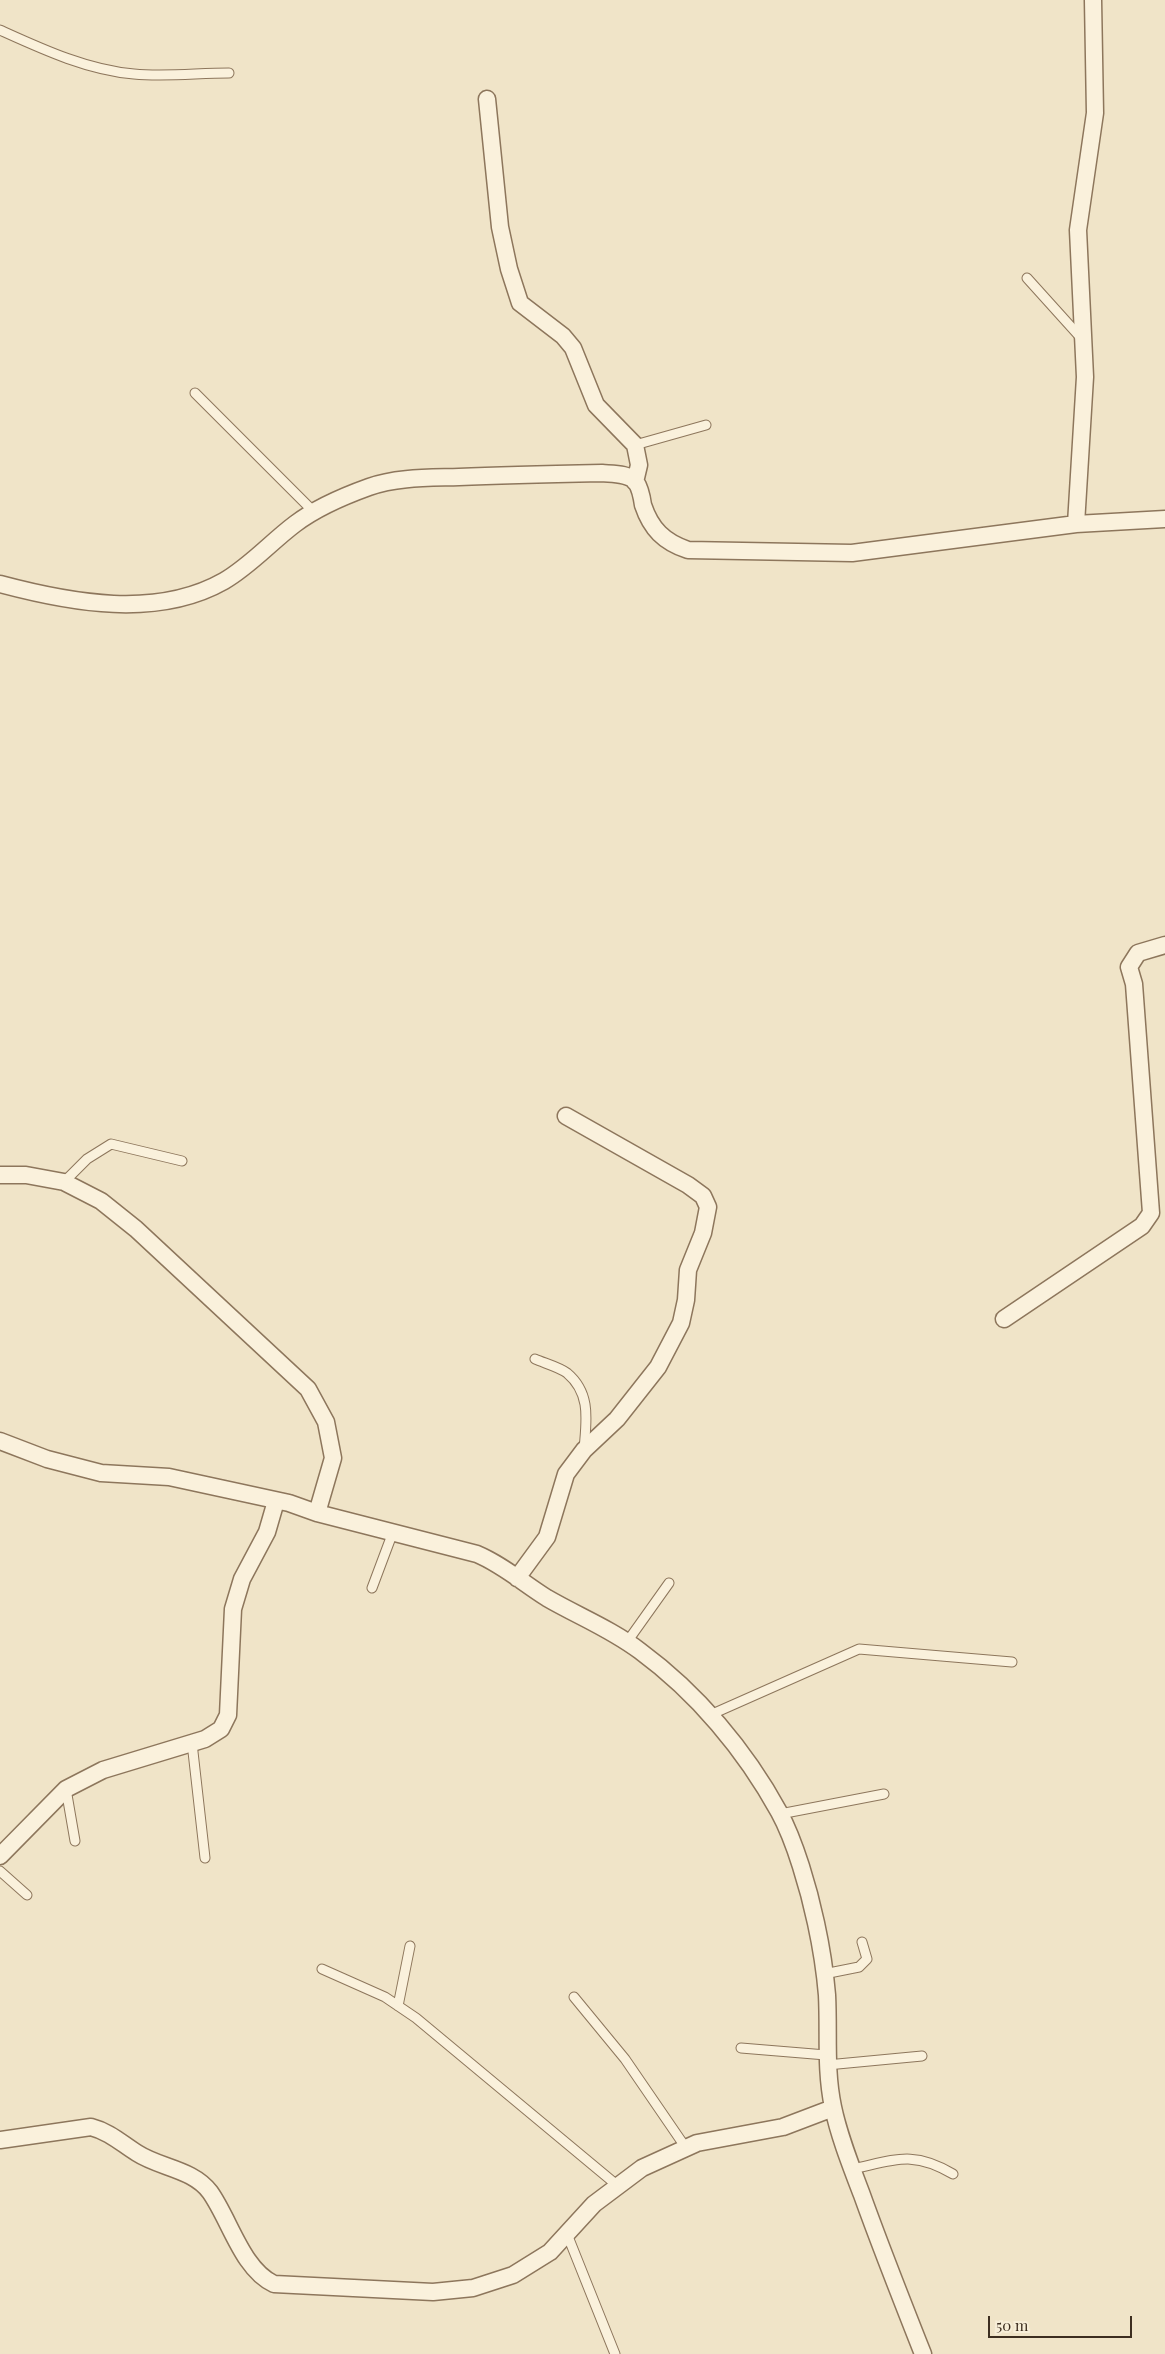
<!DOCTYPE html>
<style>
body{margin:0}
#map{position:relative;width:1165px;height:2354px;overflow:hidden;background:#f0e4c8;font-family:"Playfair Display",serif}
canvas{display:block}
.scale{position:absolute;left:988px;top:2316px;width:144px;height:22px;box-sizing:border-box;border:2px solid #3d2e20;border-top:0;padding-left:6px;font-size:15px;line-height:18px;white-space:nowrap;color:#3d2e20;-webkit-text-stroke:4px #f7eed8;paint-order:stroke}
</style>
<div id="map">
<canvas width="1165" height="2354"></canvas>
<div class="scale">50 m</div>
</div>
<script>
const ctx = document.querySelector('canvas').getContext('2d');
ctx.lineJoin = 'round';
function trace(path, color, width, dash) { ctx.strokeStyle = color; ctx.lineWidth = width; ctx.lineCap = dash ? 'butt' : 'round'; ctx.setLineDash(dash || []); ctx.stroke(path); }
const service = new Path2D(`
 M0,30C42,49 87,70 134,74C165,77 198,73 229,73
 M1027,278L1082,339
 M195,393L315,513
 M635,445L706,425
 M64,1182L87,1159L111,1144L182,1161
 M535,1359C544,1363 559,1367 567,1373C592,1394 586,1422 584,1450
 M372,1588L393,1532
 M627,1642L669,1583
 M710,1715L859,1649L1012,1662
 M192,1743L205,1858
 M66,1789L75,1841
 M780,1814L884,1794
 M0,1871L27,1895
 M322,1969L385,1997L416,2018L618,2186
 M824,1974L859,1967L867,1959L862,1942
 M574,1997L625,2059L686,2148
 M398,2006L410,1946
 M741,2048L826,2055
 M827,2065L922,2056
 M852,2169C895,2160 913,2150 953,2174
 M567,2234L615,2354`);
const minor = new Path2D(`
 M487,99L500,227L509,269L520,303L563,336L573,348L596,405L635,445L639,465L635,482
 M1076,524L1085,377L1078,230L1095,113L1093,0
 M0,584C71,603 157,619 224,581C250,566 271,542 295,524C316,508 344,496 369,487C397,477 429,478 459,477C506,475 554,474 602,473C612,474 629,473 636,482C640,488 642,498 643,505C651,529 664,542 688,550L852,553L1076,524L1165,519
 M0,1175H26L64,1182L101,1201L136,1229L308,1389L326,1422L333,1458L317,1513
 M1004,1319L1142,1226L1151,1213L1134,984L1129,967L1138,953L1165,945
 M0,1441L47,1459L101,1473L169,1477L289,1503L317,1513L477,1554C503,1565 523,1583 547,1598C578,1616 611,1629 640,1651C697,1693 745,1750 779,1812C795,1841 809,1890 816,1923C821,1946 825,1971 827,1995C829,2033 825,2069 833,2107C839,2136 851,2166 862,2195C881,2248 902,2301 923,2354
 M517,1578L547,1537L566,1474L584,1450L617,1419L658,1367L681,1323L686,1300L688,1270L703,1233L708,1207L703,1196L688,1185L566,1116
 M0,1856L66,1789L103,1770L205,1739L221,1729L228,1715L233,1609L242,1579L267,1532L276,1501
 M0,2140L91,2127C110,2132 121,2143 137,2153C160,2168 193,2169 210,2192C230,2220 242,2269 274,2284L433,2292L473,2288L513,2275L550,2252L594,2204L642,2168L697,2143L783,2127L833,2108`);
trace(service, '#8d765c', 11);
trace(minor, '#8d765c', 19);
trace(service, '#faf1dc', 9);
trace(minor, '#faf1dc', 16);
</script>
